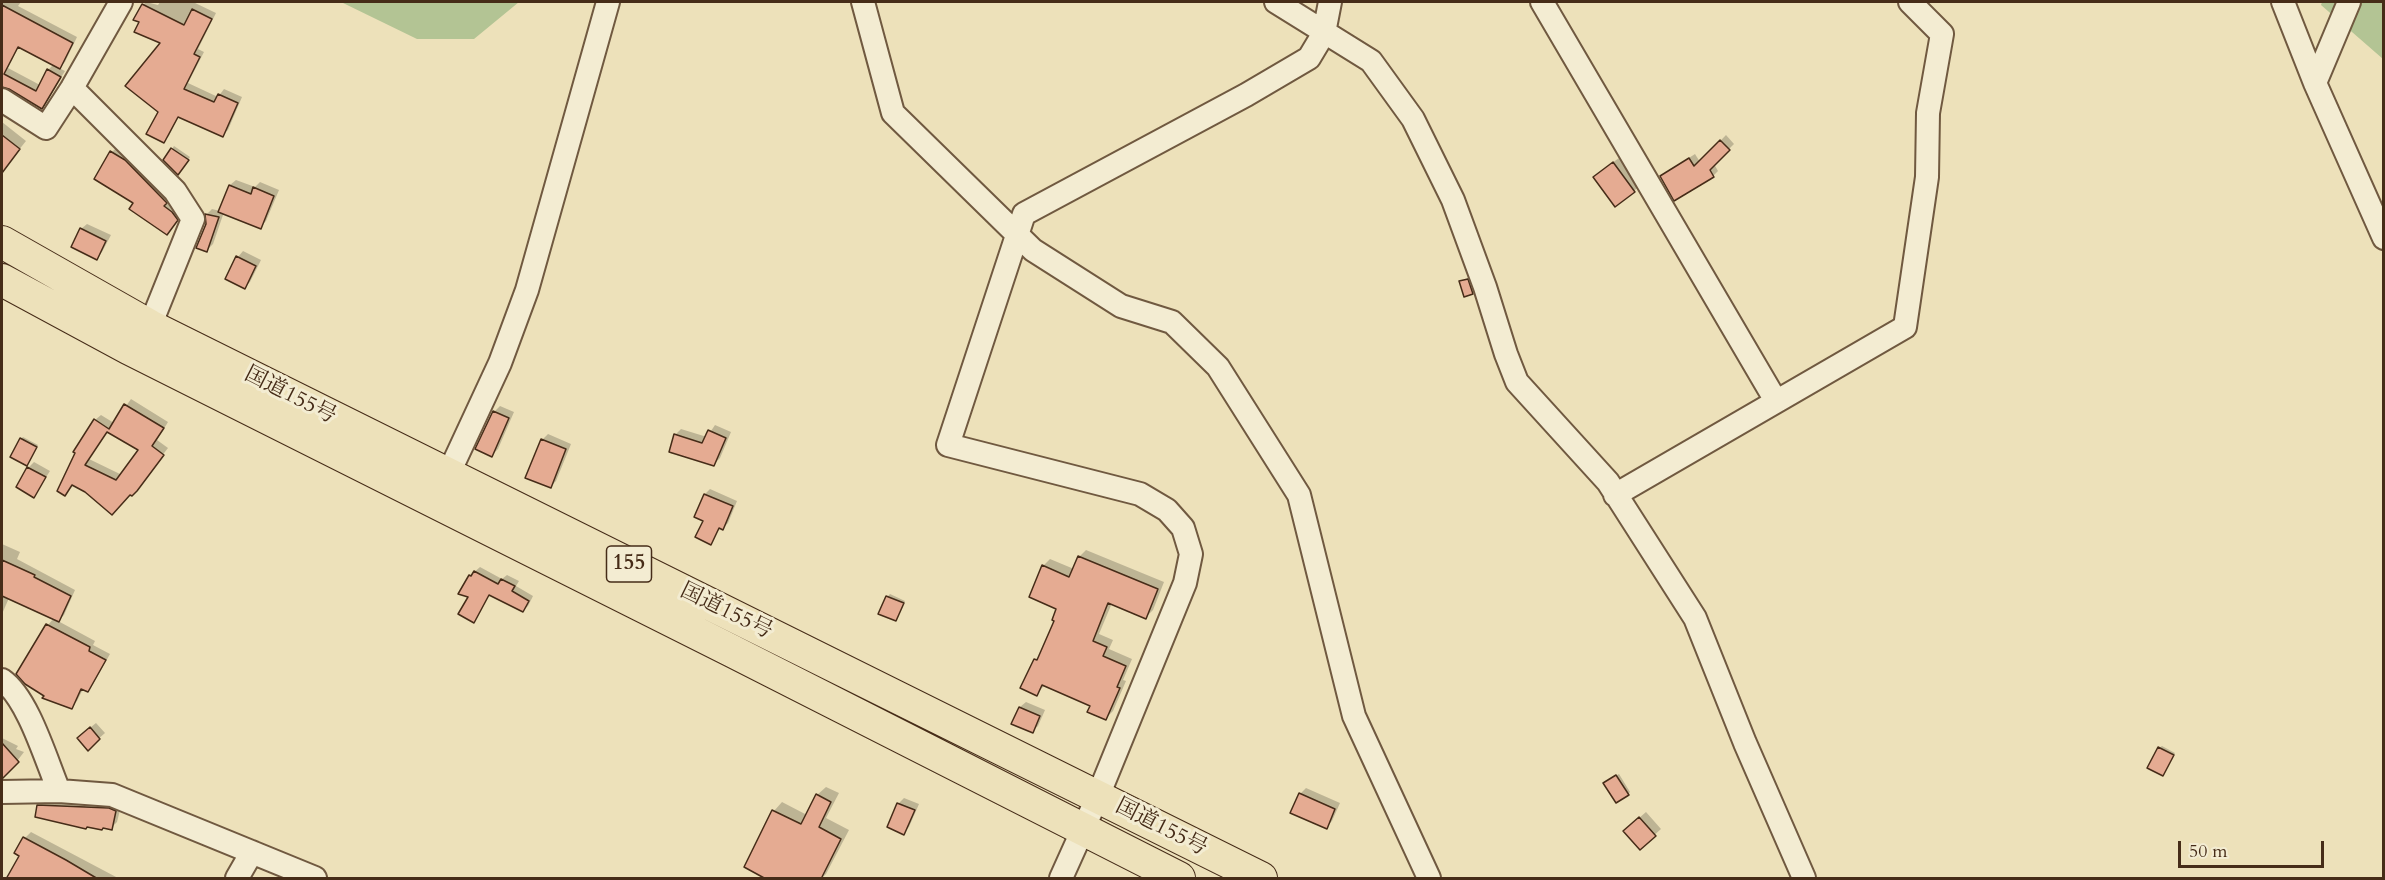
<!DOCTYPE html>
<meta charset="utf-8">
<style>
body{margin:0}
#map{position:relative;width:2385px;height:880px;overflow:hidden;background:#ede1ba;font-family:Cardo,serif}
canvas{display:block}
.frame{position:absolute;inset:0;border:3px solid #462c18;pointer-events:none}
.scale{position:absolute;left:2178px;top:841px;width:146px;height:27px;box-sizing:border-box;border:3px solid #462c18;border-top:0;padding-left:8px;font-size:18px;line-height:21px;white-space:nowrap;color:#462c18;-webkit-text-stroke:4px #f3ecd2;paint-order:stroke}
</style>
<div id="map">
<canvas width="2385" height="880"></canvas>
<div class="frame"></div>
<div class="scale">50 m</div>
</div>
<script>
const ctx = document.querySelector('canvas').getContext('2d');
ctx.lineJoin = 'round';
function fillPath(path, color) { ctx.fillStyle = color; ctx.fill(path, 'evenodd'); }
function trace(path, color, width, dash) { ctx.strokeStyle = color; ctx.lineWidth = width; ctx.lineCap = dash ? 'butt' : 'round'; ctx.setLineDash(dash || []); ctx.stroke(path); }
function drawText(font, color, halo, rows, align = 'center') {
  ctx.font = font + ' Cardo,"Noto Serif JP",serif'; ctx.lineWidth = 6; ctx.setLineDash([]); ctx.textBaseline = 'middle'; ctx.strokeStyle = halo; ctx.fillStyle = color; for (const [text, x, y, turn = 0] of rows) {
    ctx.save(); ctx.translate(x, y); ctx.rotate((+turn || 0) * Math.PI / 180); ctx.textAlign = isNaN(turn) ? turn : align; if (halo) ctx.strokeText(text, 0, 0); ctx.fillText(text, 0, 0); ctx.restore();
  }
}
fillPath(new Path2D(`
 M341,2H519L474,39H417Z
 M2322,2H2383V59L2321,5Z`), '#b3c494');
fillPath(new Path2D(`
 M2,2H21L18,6L77,37L65,62L59,68L65,71L42,108L10,87L2,85ZM19,46L54,64L48,70L40,85L8,68Z
 M146,2L158,5L160,2H193L216,13L198,49L204,52L188,83L218,97L224,89L242,97L228,130L222,135L179,116L169,136L164,141L160,112L162,42L141,21L143,5Z
 M2,122L26,141L2,171Z
 M1726,135L1734,144L1714,164L1718,171L1713,176H1661L1695,154L1700,162Z
 M174,146L190,157L181,171L172,149Z
 M117,147L182,213L167,233L135,203L112,152Z
 M1619,158L1640,185L1634,191L1601,171Z
 M236,180L255,187L260,182L279,190L266,221L260,227L224,212L213,244L207,250V214L212,209L220,211L230,185Z
 M87,224L111,235L102,252L96,258L81,229Z
 M243,251L261,260L250,282L244,288L238,257Z
 M1470,277L1475,290L1472,293L1460,282Z
 M131,399L168,422L157,440L168,448L141,483L86,490L73,484L65,494L77,452L95,420L101,415L114,423ZM108,430L140,450L122,475L89,459Z
 M500,406L514,412L498,449L492,455L494,412Z
 M715,425L731,432L720,458L714,464L675,435L681,429L707,437Z
 M548,434L571,444L556,481L550,487L542,440Z
 M23,437L38,445L29,461L21,439Z
 M34,462L50,471L34,496L28,468Z
 M710,489L737,501L728,523L723,528L721,527L710,543L705,520L696,516L705,494Z
 M2,544L20,552L17,559L75,590L64,615L58,621L95,641L93,645L110,654L93,684L88,690L83,689L77,701L71,707L46,695L18,674L48,625L54,618L9,598L2,614Z
 M1086,550L1164,582L1153,610L1146,617L1112,603L1099,634L1113,640L1109,649L1132,659L1123,680L1126,681L1113,711L1106,718L1092,706L1045,685L1036,694L1035,660L1042,654L1056,620L1058,608L1043,566L1050,559L1074,569L1079,557Z
 M480,567L502,579L507,575L519,581L516,586L533,596L528,606L523,611L490,594L473,621L470,576Z
 M890,594L905,601L896,620L887,597Z
 M1026,702L1045,710L1038,726L1032,731L1013,723L1020,707Z
 M96,723L105,733L88,748L85,732Z
 M2,738L18,746L16,749L24,752L11,769L2,775Z
 M2162,746L2175,753L2163,774L2159,748Z
 M1619,774L1630,792L1628,794L1607,781Z
 M826,787L839,793L826,818L849,830L826,874L822,878H770L774,811L782,802L807,815L817,795Z
 M1306,788L1340,803L1332,821L1326,827L1300,794Z
 M904,798L919,804L909,827L903,833L889,826L899,803Z
 M44,800L121,806L117,822L111,828L39,806Z
 M1646,812L1661,829L1640,848L1631,825Z
 M31,832L118,878H8L22,856L25,838Z`), '#0003');
const building = new Path2D(`
 M142,4L184,25L192,9L212,19L194,54L200,57L184,89L214,102L218,94L238,103L223,137L178,117L164,143L146,134L158,112L125,86L160,43L134,32L139,22L133,20Z
 M2,5L73,43L60,69L18,47L4,74L36,91L47,69L61,77L42,109L9,89L2,87Z
 M2,135L20,149L2,173Z
 M1720,140L1730,150L1710,170L1714,177L1674,201L1660,176L1689,158L1694,166Z
 M171,148L189,160L178,175L163,160Z
 M110,151L125,160L164,200L167,203L164,206L172,212L178,220L167,235L129,209L133,203L94,179Z
 M1613,162L1635,192L1615,207L1593,177Z
 M229,185L251,194L253,187L274,196L261,229L218,212Z
 M205,214L219,217L207,252L196,248L206,224Z
 M80,228L106,241L97,260L71,247Z
 M236,256L256,266L245,289L225,279Z
 M1468,279L1473,294L1464,297L1459,281Z
 M124,404L164,428L152,446L164,455L137,491L132,496L130,495L112,515L85,492L72,485L65,496L57,491L75,453L73,452L94,419L109,429ZM107,432L138,450L116,480L85,465Z
 M493,411L509,418L492,457L475,449Z
 M708,430L726,438L714,466L669,452L674,434L702,443Z
 M20,438L37,447L27,466L10,457Z
 M541,439L566,449L551,488L525,478Z
 M27,467L46,477L34,498L16,487Z
 M704,494L733,506L723,530L719,528L711,545L695,537L703,521L694,517Z
 M1078,556L1158,589L1146,619L1108,603L1093,641L1107,647L1103,656L1126,666L1117,687L1120,688L1106,720L1087,712L1090,706L1042,685L1037,696L1020,688L1034,659L1037,660L1054,621L1052,620L1056,609L1029,597L1042,565L1069,577Z
 M2,560L35,575L34,577L71,596L59,622L2,596Z
 M474,571L498,584L501,579L515,586L512,591L529,601L523,612L489,595L474,623L458,614L468,597L458,594L469,575L471,576Z
 M886,596L904,603L896,621L878,614Z
 M46,624L90,647L89,651L106,660L88,692L81,689L72,709L42,698L44,696L25,684L16,674Z
 M1019,707L1040,716L1033,733L1011,724Z
 M90,727L100,739L88,751L77,738Z
 M2,743L19,762L2,779Z
 M2158,747L2174,755L2163,776L2147,768Z
 M1616,775L1629,795L1616,803L1603,783Z
 M1299,793L1335,809L1327,829L1290,813Z
 M816,794L831,802L819,827L841,839L821,879H766L744,867L772,810L801,824Z
 M897,803L915,810L904,835L887,827Z
 M37,805L109,808L116,811L112,830L103,828L102,830L87,827L86,829L35,817Z
 M1639,817L1656,836L1640,850L1623,831Z
 M23,837L66,860L98,879H6L19,856L14,853Z`);
fillPath(building, '#e5ab92');
trace(building, '#462c18', 1.5);
const minor = new Path2D(`
 M863,2L893,113L1033,250L1121,306L1172,322L1218,367L1299,495L1354,716L1429,878
 M1276,2L1371,61L1413,119L1453,200L1485,287L1506,354L1517,382L1608,482L1695,618L1745,743L1804,878
 M1542,2L1776,401
 M2283,2L2315,83L2384,238
 M2315,83L2349,2
 M72,88L175,191L193,219L150,326
 M2,100L46,128L72,88L121,2
 M448,475L500,363L527,290L608,2
 M1615,495L1905,327L1927,177L1928,113L1942,34L1910,2
 M2,680C28,698 46,760 59,791
 M2,792L59,791L112,795L315,878
 M237,878L252,852
 M1061,878L1098,796L1185,583L1191,554L1183,528L1167,510L1140,494L948,445L1024,214L1246,95L1309,58L1324,33L1330,2`);
const highway = new Path2D(`
 M2,242L150,326L1261,878
 M2,280L128,348L732,651L1179,878`);
trace(minor, '#705940', 26);
trace(highway, '#462c18', 34);
trace(minor, '#f3ecd2', 22);
trace(highway, '#ede1ba', 32);
for (const [x, y, w] of [
 [629,564,45]
]) { const box = new Path2D(); box.roundRect(x - w / 2, y - 18, w, 36, 4.5); ctx.fillStyle = '#f3ecd2'; ctx.fill(box); trace(box, '#462c18', 1.5); }
drawText('bold 21px', '#462c18', null, [
 ["155",629,564]
]);
drawText('22px', '#462c18', '#f3ecd2', [
 ["国道155号",290,396,27],
 ["国道155号",726,612,26],
 ["国道155号",1161,828,27]
]);
</script>
